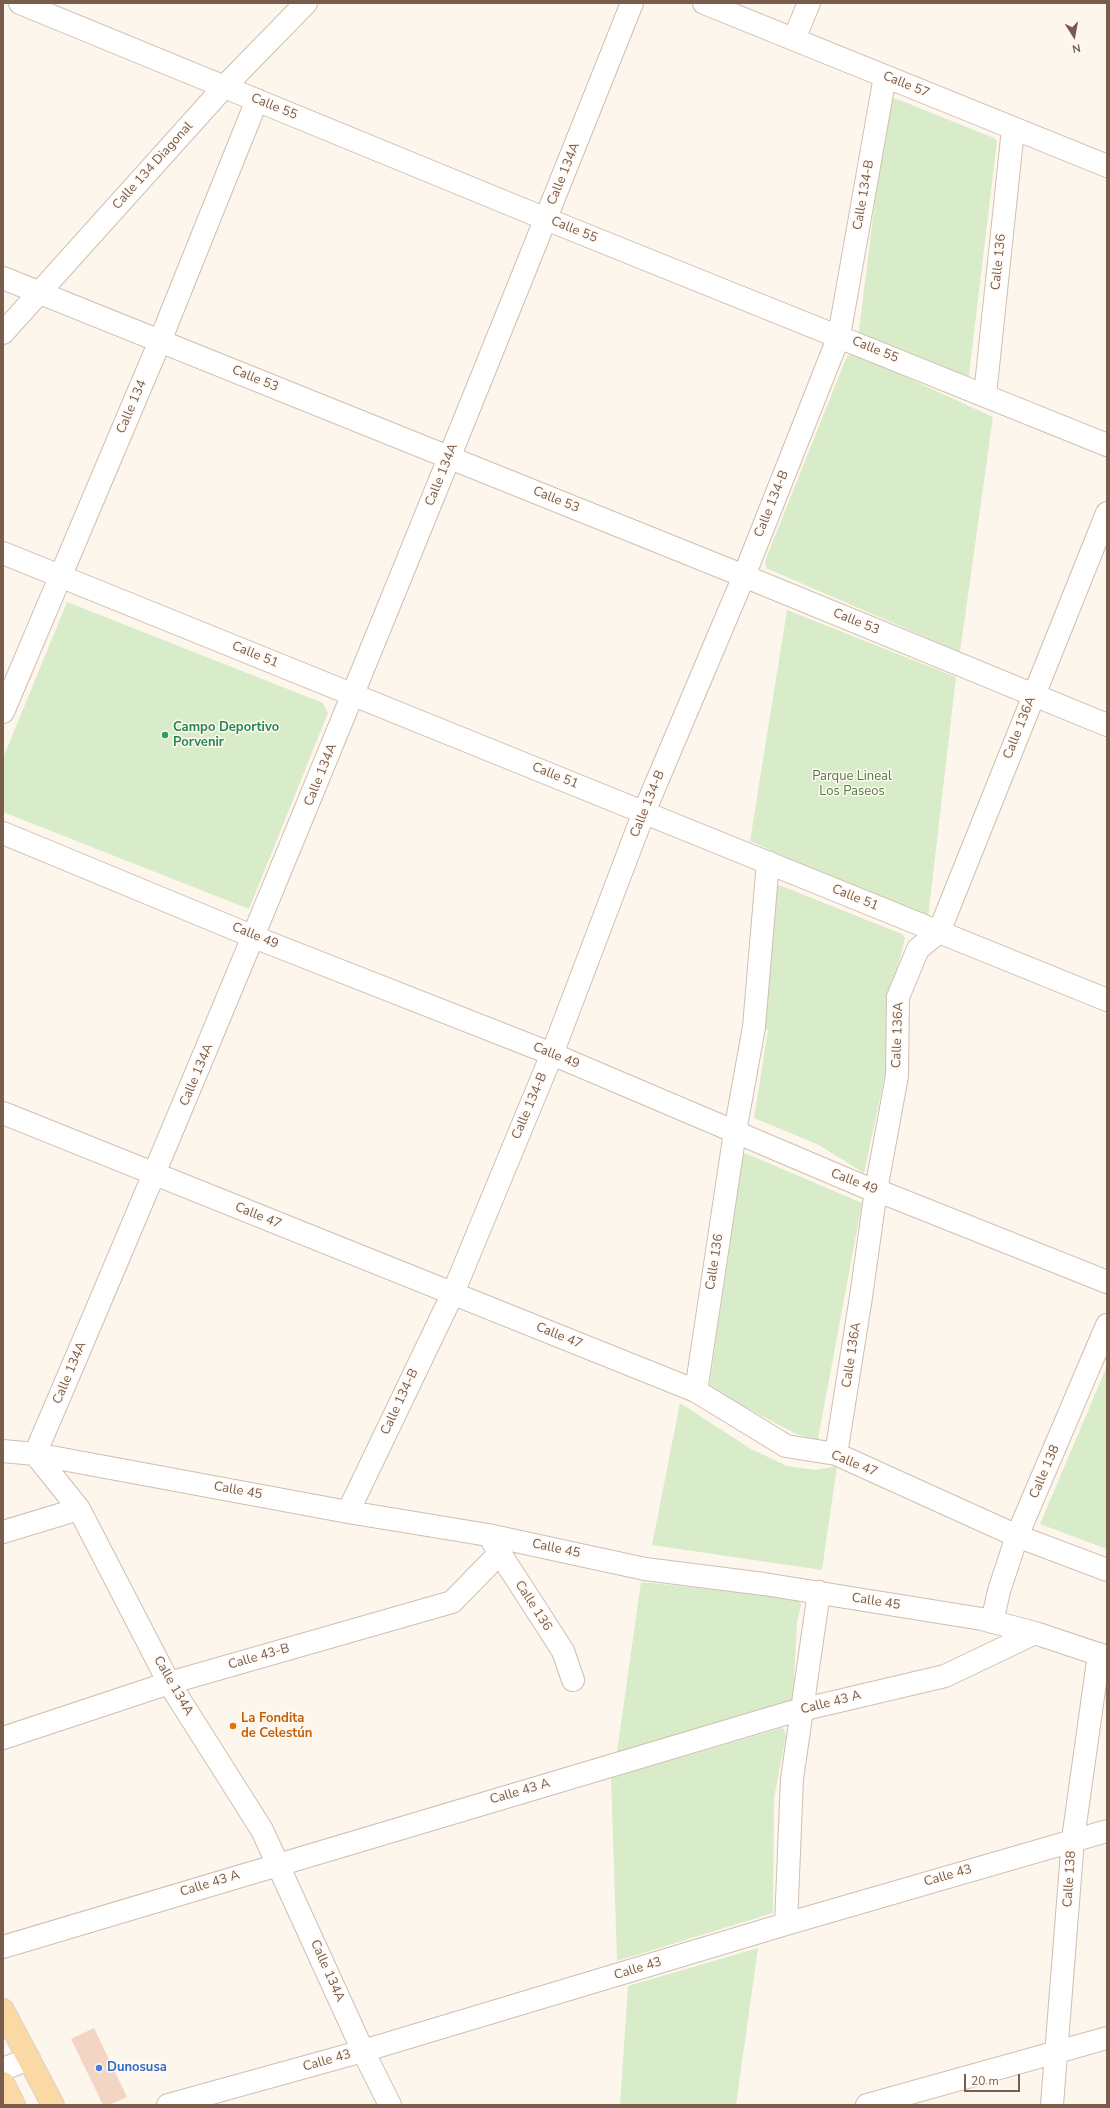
<!DOCTYPE html>
<meta charset="utf-8">
<style>
body{margin:0}
#map{position:relative;width:1110px;height:2108px;overflow:hidden;background:#fdf6ec;font-family:"Nunito Sans",sans-serif}
canvas{display:block}
.frame{position:absolute;inset:0;border:4px solid #7a5c4d;pointer-events:none}
.north{position:absolute;left:1054px;top:16px;width:40px;height:40px;-webkit-text-stroke:3px #fffaf3;paint-order:stroke;rotate:169deg;font-size:11px;font-weight:700;line-height:16px;text-align:center;color:#7a5c4d}
.north::after{content:'';display:block;margin:auto;width:14px;height:18px;background:#7a5c4d;clip-path:polygon(50% 0,100% 100%,50% 72%,0 100%)}
.scale{position:absolute;left:964px;top:2074px;width:56px;height:18px;box-sizing:border-box;border:2px solid #7a5c4d;border-top:0;padding-left:5px;font-size:12px;line-height:14px;white-space:nowrap;color:#7a5c4d;-webkit-text-stroke:3px #fffaf3;paint-order:stroke}
</style>
<div id="map">
<canvas width="1110" height="2108"></canvas>
<div class="frame"></div>
<div class="north">N</div>
<div class="scale">20 m</div>
</div>
<script>
const ctx = document.querySelector('canvas').getContext('2d');
ctx.lineJoin = 'round';
function fillPath(path, color) { ctx.fillStyle = color; ctx.fill(path, 'evenodd'); }
function trace(path, color, width, dash) { ctx.strokeStyle = color; ctx.lineWidth = width; ctx.lineCap = dash ? 'butt' : 'round'; ctx.setLineDash(dash || []); ctx.stroke(path); }
function drawText(font, color, halo, rows, align = 'center') {
  ctx.font = font + ' "Nunito Sans",sans-serif'; ctx.lineWidth = 3; ctx.setLineDash([]); ctx.textBaseline = 'middle'; ctx.strokeStyle = halo; ctx.fillStyle = color; for (const [text, x, y, turn = 0] of rows) {
    ctx.save(); ctx.translate(x, y); ctx.rotate((+turn || 0) * Math.PI / 180); ctx.textAlign = isNaN(turn) ? turn : align; if (halo) ctx.strokeText(text, 0, 0); ctx.fillText(text, 0, 0); ctx.restore();
  }
}
fillPath(new Path2D(`
 M891,99H897L994,138L997,141L968,383L858,339L887,103Z
 M853,353L993,417L960,652L766,568L765,561L847,356Z
 M67,602L323,703L328,713L249,909L3,812V758Z
 M787,610L956,677L928,918L924,919L750,841Z
 M779,885L902,934L905,938L890,998L886,1070L864,1173L819,1145L754,1118L768,1030L764,1029L776,887Z
 M745,1153L862,1203L818,1439L816,1440L796,1434L709,1388L742,1158Z
 M1107,1366V1549L1040,1524Z
 M680,1403L751,1449L787,1466L815,1470L837,1466L822,1570L652,1545Z
 M641,1582L791,1598L798,1597L801,1605L797,1622L793,1698L791,1702L617,1752Z
 M782,1728L784,1729L786,1736L774,1798L773,1913L617,1961L611,1778Z
 M758,1948L736,2105H620L628,1986Z`), '#d8ecc9');
fillPath(new Path2D(`
 M94,2028L127,2097L109,2105H103L71,2039Z`), '#f3d5c3');
const minor = new Path2D(`
 M20,3L546,219L1107,445
 M704,3L1107,166
 M794,39L809,3
 M3,278L744,576L1107,725
 M3,333L225,86L306,3
 M985,395L1013,129
 M3,553L1107,1000
 M3,712L160,341L257,100
 M3,833L254,937L552,1054L865,1187L876,1190L1107,1282
 M3,1113L696,1391L786,1446L836,1454L1017,1536L1107,1570
 M696,1391L735,1132L754,1027L768,862
 M3,1451L35,1454L348,1512L488,1535L645,1569L764,1584L982,1619L1035,1633L1107,1657
 M35,1454C241,974 438,489 632,3
 M35,1454L79,1509L169,1683L262,1830L363,2051L390,2105
 M836,1454L861,1297L876,1190L897,1076L898,997L918,949L939,932L1107,513
 M348,1512L453,1293L552,1054L644,812L744,576L839,336L885,76
 M3,1532L79,1509
 M492,1541L563,1651L573,1680
 M992,1622L999,1591L1017,1536L1107,1325
 M3,1738L169,1683L452,1602L499,1554
 M786,1924L792,1779L819,1592
 M3,1947L788,1713L945,1676L1035,1633
 M3,2069L29,2059
 M168,2105L363,2051L786,1924L1107,1831
 M867,2105L1107,2038
 M1052,2105L1073,1839L1099,1654`);
const major = new Path2D(`
 M3,2010L53,2105
 M3,2083L14,2105`);
trace(minor, '#d1beb0', 24);
trace(major, '#dad1cd', 24);
trace(minor, '#fff', 22);
trace(major, '#fbd9a5', 22);
for (const [x, y, r, color] of [
 [165,735,4,"#2e9e5b"],
 [233,1726,4,"#e8710a"],
 [99,2068,4,"#3f7fe0"]
]) { const dot = new Path2D(); dot.arc(x, y, r, 0, 2 * Math.PI); ctx.fillStyle = color; ctx.fill(dot); trace(dot, '#fffaf3', 1.5); }
drawText('13px', '#7a5c4d', '#fffaf3', [
 ["Calle 57",906,85,22],
 ["Calle 55",274,107,22],
 ["Calle 134 Diagonal",153,166,-48],
 ["Calle 134A",564,174,-68],
 ["Calle 134-B",864,195,-80],
 ["Calle 55",574,230,22],
 ["Calle 136",999,262,-84],
 ["Calle 55",875,350,22],
 ["Calle 53",255,379,22],
 ["Calle 134",132,407,-67],
 ["Calle 134A",442,475,-68],
 ["Calle 53",556,500,22],
 ["Calle 134-B",772,504,-68],
 ["Calle 53",856,622,22],
 ["Calle 51",255,655,22],
 ["Calle 136A",1020,728,-68],
 ["Calle 134A",321,775,-68],
 ["Calle 51",555,776,22],
 ["Calle 134-B",648,804,-68],
 ["Calle 51",855,898,22],
 ["Calle 49",255,936,22],
 ["Calle 136A",898,1035,-88],
 ["Calle 49",556,1056,22],
 ["Calle 134A",197,1075,-67],
 ["Calle 134-B",530,1106,-67],
 ["Calle 49",854,1182,21],
 ["Calle 47",258,1216,22],
 ["Calle 136",715,1262,-81],
 ["Calle 47",559,1336,22],
 ["Calle 136A",852,1355,-81],
 ["Calle 134A",70,1373,-67],
 ["Calle 134-B",400,1402,-65],
 ["Calle 47",854,1464,22],
 ["Calle 138",1045,1472,-67],
 ["Calle 45",238,1491,10],
 ["Calle 45",556,1549,12],
 ["Calle 45",876,1602,9],
 ["Calle 136",533,1606,57],
 ["Calle 43-B",259,1657,-16],
 ["Calle 134A",173,1686,60],
 ["Calle 43 A",831,1703,-14],
 ["Calle 43 A",520,1792,-16],
 ["Calle 43",948,1876,-16],
 ["Calle 138",1070,1879,-86],
 ["Calle 43 A",210,1884,-17],
 ["Calle 43",638,1969,-17],
 ["Calle 134A",327,1971,66],
 ["Calle 43",327,2061,-16]
]);
drawText('bold 13px', '#27864d', '#fffaf3', [
 ["Campo Deportivo",173,728],
 ["Porvenir",173,743]
], 'left');
drawText('13px', '#537a41', '#fffaf3', [
 ["Parque Lineal",852,777],
 ["Los Paseos",852,792]
]);
drawText('bold 13px', '#c56008', '#fffaf3', [
 ["La Fondita",241,1719],
 ["de Celestún",241,1734]
], 'left');
drawText('bold 13px', '#366cbe', '#fffaf3', [
 ["Dunosusa",107,2068]
], 'left');
</script>
